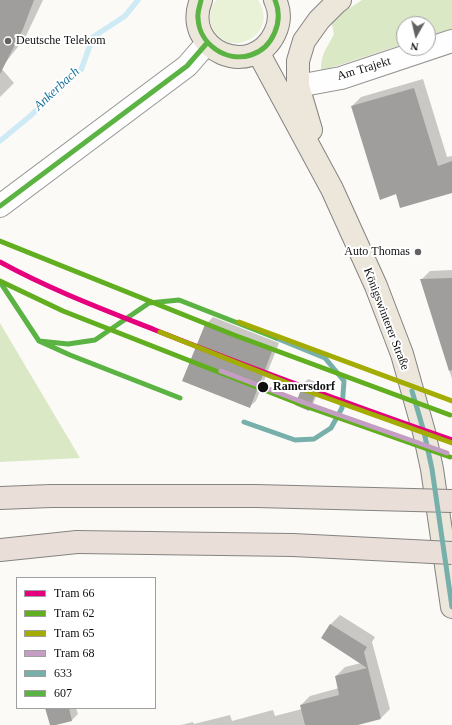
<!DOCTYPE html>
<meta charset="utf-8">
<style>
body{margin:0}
#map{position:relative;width:452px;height:725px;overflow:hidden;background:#fcfaf7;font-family:Georgia,serif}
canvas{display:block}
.legend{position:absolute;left:16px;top:577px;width:140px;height:132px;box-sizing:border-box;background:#fff;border:1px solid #9f9f9f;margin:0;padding:5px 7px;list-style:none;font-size:12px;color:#101010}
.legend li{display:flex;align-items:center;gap:8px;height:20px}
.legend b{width:20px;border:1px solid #9f9f9f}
.north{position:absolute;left:396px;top:16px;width:40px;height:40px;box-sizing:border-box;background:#fff;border:1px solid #9f9f9f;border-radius:50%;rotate:188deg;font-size:11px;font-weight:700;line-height:16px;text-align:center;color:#101010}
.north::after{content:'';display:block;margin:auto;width:14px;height:18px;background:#636261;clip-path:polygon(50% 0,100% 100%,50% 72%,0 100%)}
</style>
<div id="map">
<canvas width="452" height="725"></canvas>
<ul class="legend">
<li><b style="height:5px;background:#e5007d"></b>Tram 66</li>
<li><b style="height:5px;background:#61af20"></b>Tram 62</li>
<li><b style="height:5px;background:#a3ac03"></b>Tram 65</li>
<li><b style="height:5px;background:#c49dc2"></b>Tram 68</li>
<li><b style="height:5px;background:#77b0ab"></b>633</li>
<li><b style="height:5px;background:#5bb343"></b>607</li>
</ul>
<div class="north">N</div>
</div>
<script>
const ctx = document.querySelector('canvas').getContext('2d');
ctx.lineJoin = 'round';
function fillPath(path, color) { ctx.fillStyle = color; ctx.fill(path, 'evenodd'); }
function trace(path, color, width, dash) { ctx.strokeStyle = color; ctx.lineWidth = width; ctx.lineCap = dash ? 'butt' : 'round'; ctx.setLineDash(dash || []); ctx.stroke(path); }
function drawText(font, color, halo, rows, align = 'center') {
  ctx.font = font + ' Georgia,serif'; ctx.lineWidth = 4; ctx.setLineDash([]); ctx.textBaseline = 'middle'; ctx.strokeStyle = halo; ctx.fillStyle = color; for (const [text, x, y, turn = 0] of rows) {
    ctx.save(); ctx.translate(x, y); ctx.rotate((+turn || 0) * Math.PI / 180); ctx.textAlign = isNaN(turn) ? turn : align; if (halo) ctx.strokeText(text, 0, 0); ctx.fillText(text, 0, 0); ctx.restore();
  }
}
fillPath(new Path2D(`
 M216,0H258C281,34 228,62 212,27C208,17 210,8 216,0Z`), '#e9f1d7');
fillPath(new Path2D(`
 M362,0H452V29L428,36V24H404V44L321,71C320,55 327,48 334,34L331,20Z
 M0,323L80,458L0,462Z`), '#dae8c6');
fillPath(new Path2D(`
 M0,0H43L25,38L1,68L14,83L0,97Z
 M423,79L447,157L452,156V192L397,193L352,106L361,97Z
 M452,270V379L421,280L430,271Z
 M213,317L279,343L256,401L249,407L207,323Z
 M308,379L321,384L312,407L309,410L296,404L305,382Z
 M340,615L375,637L372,642L390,709L381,718L354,725H181L193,722L194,724L230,715L232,721L273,710L275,716L302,709L301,705L310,696L339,688L336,676L345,667L361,663L330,625Z
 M46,708H76L78,714L72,720L51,725Z`), '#0003');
trace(new Path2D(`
 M0,141L29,117L81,70L93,37L125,16L138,0`), '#ceebf5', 5.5);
fillPath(new Path2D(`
 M0,0H34L23,29L0,74Z
 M414,88L438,166L452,161V193L400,208L396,194L380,200L351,106Z
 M452,278V370L449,371L420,279Z
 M206,322L273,349L250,408L182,381Z
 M304,382L318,387L309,411L295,405Z
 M330,624L367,647L364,652L381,719L358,725H305L300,705L339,695L335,676L367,668L321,638Z
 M45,708H69L72,721L56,725H50Z`), '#a09e9c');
const minor = new Path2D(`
 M298,86L341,78L452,41
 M0,206L187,66L207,43`);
const major = new Path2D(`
 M201,0C181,50 252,81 275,33C280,22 280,10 275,0
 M258,52L332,189L376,286L402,354L424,432L432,469L452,607
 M311,130L298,86V61L304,41L319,20L336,3L340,0`);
const highway = new Path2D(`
 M0,498L51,496
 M0,550L77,542`);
trace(minor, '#969594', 24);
trace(major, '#848381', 24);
trace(highway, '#848381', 24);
trace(minor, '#fffefe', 22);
trace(major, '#ece6db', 22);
trace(highway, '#e9ded8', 22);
const highwayBridge = new Path2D(`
 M51,496H256L452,501
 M77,542L293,545L452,553`);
trace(highwayBridge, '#848381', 24, []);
trace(highwayBridge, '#e9ded8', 22);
trace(new Path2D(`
 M412,391L424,432L432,469L452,607
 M244,422L295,440L314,439L331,428L342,408L344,381L325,358L276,338`), '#77b0ab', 5);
trace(new Path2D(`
 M201,0C200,6 197,12 198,18C199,44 226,63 251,55C273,48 284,21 275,0
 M0,206L187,66L207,43
 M0,282L39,341L70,355L180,398
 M39,341L68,344L95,340L149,303L179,300L276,338`), '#5bb343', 5);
trace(new Path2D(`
 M0,262C49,289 102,309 155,330C253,369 352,405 452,440`), '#e5007d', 5);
trace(new Path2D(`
 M0,241L234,335L450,415
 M0,281L63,311L305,406L450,457`), '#61af20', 5);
trace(new Path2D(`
 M239,322L452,401
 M160,332L310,392L452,443`), '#a3ac03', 5);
trace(new Path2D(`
 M221,371L305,403L447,453`), '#c49dc2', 5);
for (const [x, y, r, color] of [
 [8,41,4,"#636261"],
 [418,252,4,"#636261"],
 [263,387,6,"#101010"]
]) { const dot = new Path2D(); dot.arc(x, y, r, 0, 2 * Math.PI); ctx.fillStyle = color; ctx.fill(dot); trace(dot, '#fff', 1.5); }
drawText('12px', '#101010', '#fff', [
 ["Deutsche Telekom",16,41],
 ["Auto Thomas",410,252,"right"]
], 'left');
drawText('12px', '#101010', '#fff', [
 ["Am Trajekt",364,69,-17],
 ["Königswinterer Straße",386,319,69]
]);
drawText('bold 12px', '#101010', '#fff', [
 ["Ramersdorf",273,387]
], 'left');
drawText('italic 13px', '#1c759f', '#fff', [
 ["Ankerbach",57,89,-43]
]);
</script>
